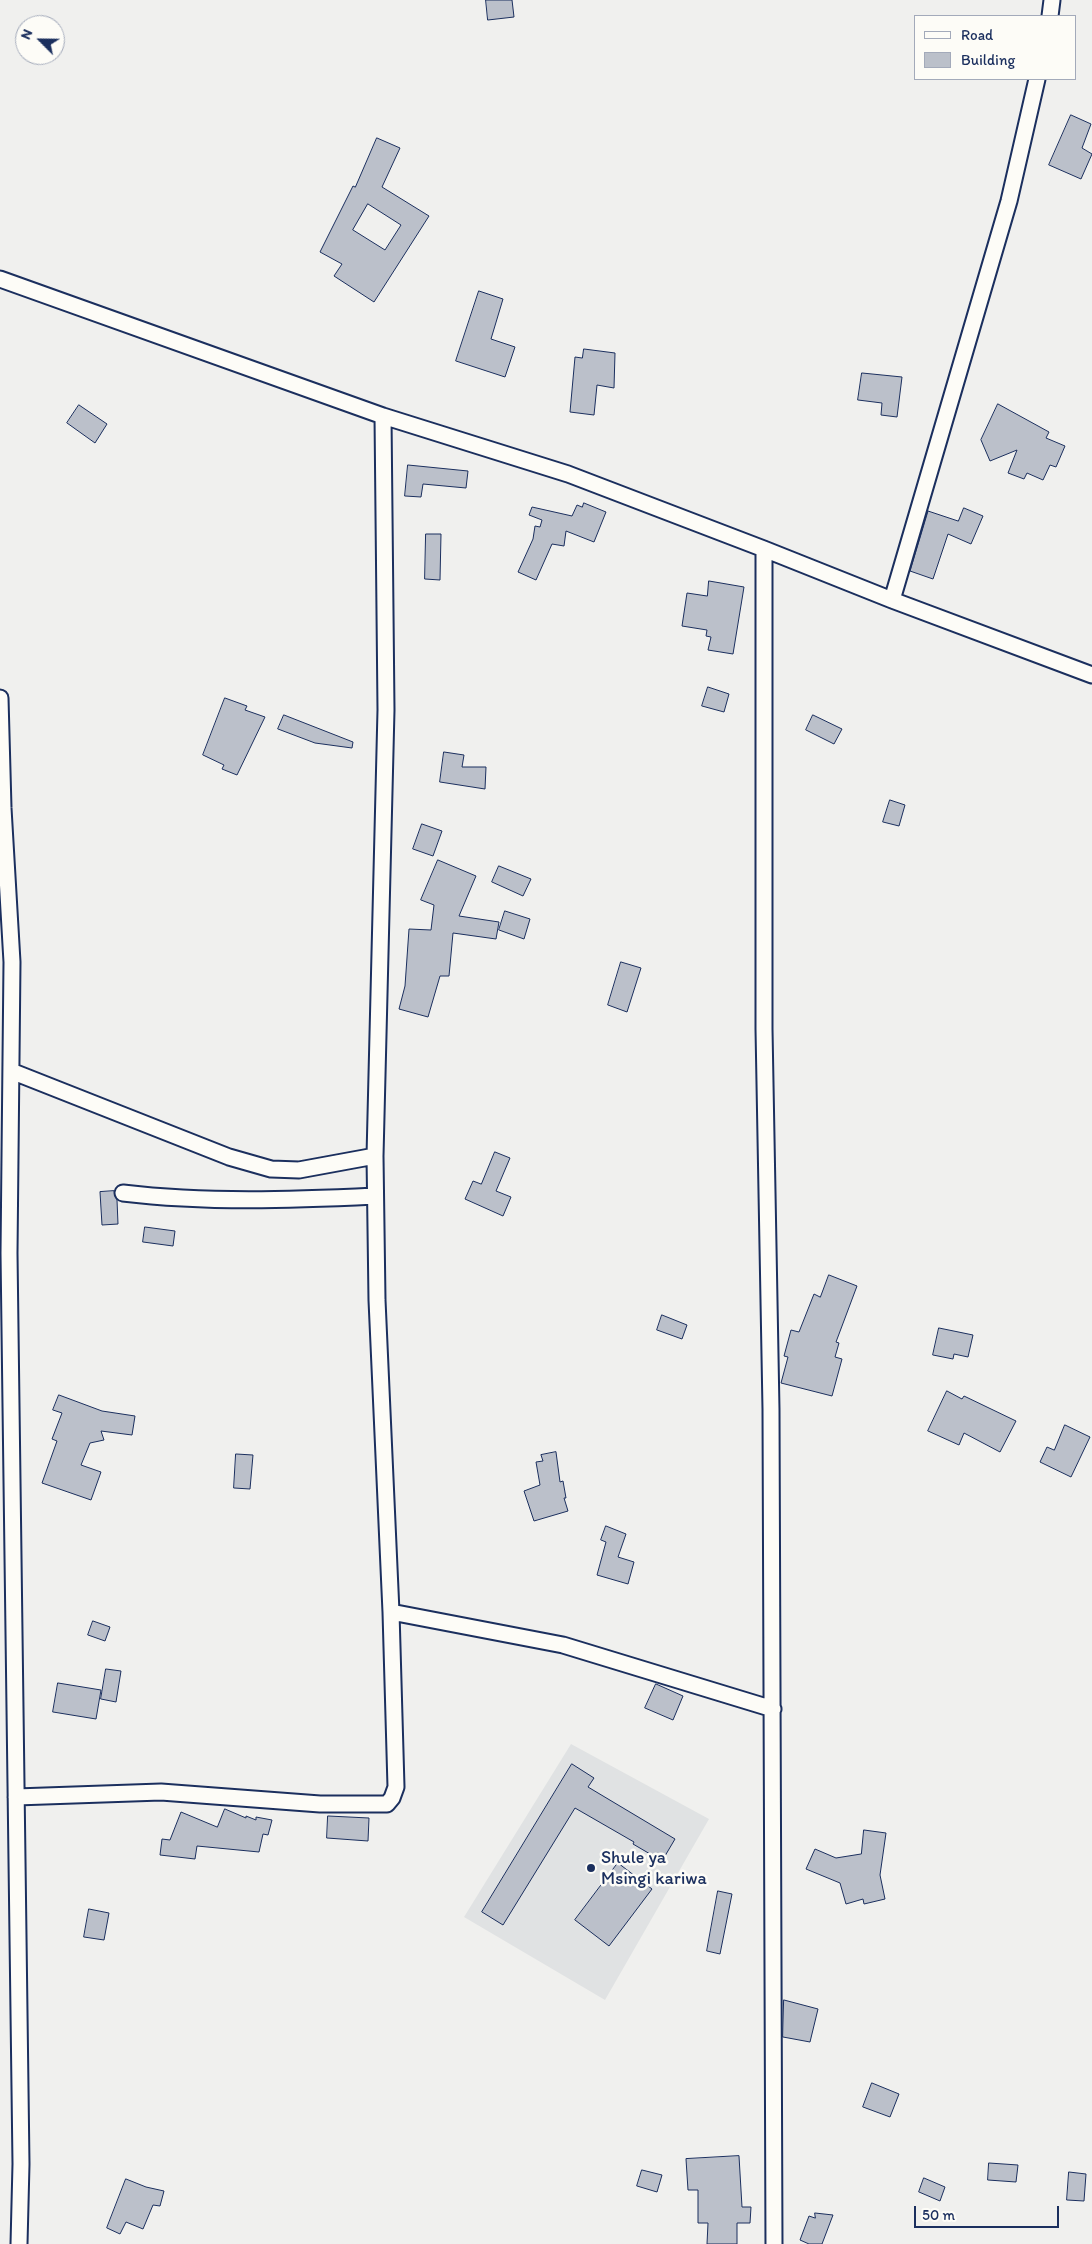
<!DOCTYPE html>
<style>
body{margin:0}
#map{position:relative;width:1092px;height:2244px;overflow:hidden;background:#f0f0ee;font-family:Itim,sans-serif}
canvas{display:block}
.legend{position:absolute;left:914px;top:15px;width:162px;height:65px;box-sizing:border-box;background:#fdfcf7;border:1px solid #a3aaba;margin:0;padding:6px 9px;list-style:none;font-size:15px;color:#1b2f5e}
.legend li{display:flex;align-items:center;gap:10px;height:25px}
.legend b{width:25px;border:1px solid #a3aaba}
.north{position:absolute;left:15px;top:15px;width:50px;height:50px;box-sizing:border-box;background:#fdfcf7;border:1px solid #a3aaba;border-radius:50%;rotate:293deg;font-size:14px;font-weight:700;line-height:20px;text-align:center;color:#1b2f5e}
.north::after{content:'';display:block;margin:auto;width:18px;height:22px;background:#1b2f5e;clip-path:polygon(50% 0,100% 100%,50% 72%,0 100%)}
.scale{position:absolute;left:914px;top:2206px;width:145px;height:22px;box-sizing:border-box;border:2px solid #1b2f5e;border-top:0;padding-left:6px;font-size:15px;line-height:18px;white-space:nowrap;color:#1b2f5e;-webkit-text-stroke:4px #fdfcf7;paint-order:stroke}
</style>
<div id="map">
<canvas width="1092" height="2244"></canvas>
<ul class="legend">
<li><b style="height:6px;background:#fdfcf7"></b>Road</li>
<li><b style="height:14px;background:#bbc0ca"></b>Building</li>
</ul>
<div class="north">N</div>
<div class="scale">50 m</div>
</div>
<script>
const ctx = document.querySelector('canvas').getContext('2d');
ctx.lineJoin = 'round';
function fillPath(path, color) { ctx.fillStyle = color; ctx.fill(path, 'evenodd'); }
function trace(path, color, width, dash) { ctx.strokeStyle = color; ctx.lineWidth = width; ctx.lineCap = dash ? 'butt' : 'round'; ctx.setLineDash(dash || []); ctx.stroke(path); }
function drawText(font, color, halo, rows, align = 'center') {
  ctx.font = font + ' Itim,sans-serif'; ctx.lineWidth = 5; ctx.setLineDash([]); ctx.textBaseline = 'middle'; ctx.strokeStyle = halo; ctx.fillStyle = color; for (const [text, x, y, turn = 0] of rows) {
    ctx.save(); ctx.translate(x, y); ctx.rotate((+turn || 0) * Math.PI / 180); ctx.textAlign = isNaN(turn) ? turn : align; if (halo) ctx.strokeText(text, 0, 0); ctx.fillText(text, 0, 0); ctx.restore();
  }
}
fillPath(new Path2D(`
 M571,1744L709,1819L605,2000L464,1917Z`), '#e0e2e3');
const building = new Path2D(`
 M486,0H512L514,17L488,20Z
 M1071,115L1091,124L1082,148L1092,154L1081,179L1049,165Z
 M377,138L400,148L382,187L429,216L374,302L334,276L342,264L320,252L353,186L355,187ZM368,204L401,225L385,250L353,230Z
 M479,291L503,299L491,339L515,347L505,377L456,361Z
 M584,349L615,353L614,388L597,385L594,415L570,412L575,357L582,358Z
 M862,373L902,377L897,417L881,415L882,403L858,400Z
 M998,404L1049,432L1046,438L1065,446L1056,467L1050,465L1043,480L1027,473L1024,479L1008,473L1017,450L990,461L981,440Z
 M79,405L107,424L95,443L67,423Z
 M408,465L468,471L466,488L423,484L421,497L405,496Z
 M584,503L606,512L594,542L566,531L564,546L552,544L536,580L518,572L533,539L535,526L540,527L542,520L529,515L532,507L572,516L577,505L582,507Z
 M964,508L983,516L971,544L948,534L933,579L910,571L928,511L958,521Z
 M426,534H441L440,580L425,579Z
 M709,581L744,587L733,654L708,650L711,637L706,636L707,630L682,626L687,593L707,596Z
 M708,687L729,694L724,712L702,706Z
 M225,698L247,706L245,710L265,717L237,775L222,769L224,765L203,755Z
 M284,715L353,742L352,748L315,743L278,729Z
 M813,715L842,729L834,744L806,730Z
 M444,752L464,755L462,767H486L485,789L440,782Z
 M890,800L905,805L899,826L883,822Z
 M422,824L442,831L433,856L413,849Z
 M438,860L476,876L459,916L499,922L496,939L453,933L449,976H440L428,1017L399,1009L405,986L409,929L431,930L434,905L421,900Z
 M499,866L531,879L523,896L492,882Z
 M505,911L530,919L524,939L499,930Z
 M621,962L641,968L627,1012L608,1005Z
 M495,1152L510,1158L496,1191L511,1197L503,1216L465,1199L473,1181L481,1184Z
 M114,1191L117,1200L118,1224L102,1225L100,1192Z
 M145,1227L175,1231L173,1246L143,1242Z
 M829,1275L857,1286L836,1342L839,1343L835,1357L842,1359L832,1396L781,1383L788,1357L784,1356L791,1330L799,1332L814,1294L820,1297Z
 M662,1315L687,1325L682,1339L657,1330Z
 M939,1328L973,1335L968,1357L954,1354L953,1359L933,1355Z
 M947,1391L962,1399L964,1396L1016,1421L1000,1452L964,1433L959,1445L928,1431Z
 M59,1395L102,1411L135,1416L132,1435L101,1431L104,1440L90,1443L81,1465L101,1472L91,1500L42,1483L57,1441L52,1439L62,1413L53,1410Z
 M1065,1425L1090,1437L1071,1477L1040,1462L1047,1447L1054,1450Z
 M556,1452L560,1482L563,1481L566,1498H564L568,1511L534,1521L524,1491L540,1485L536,1462L543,1461L541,1455Z
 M236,1454L253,1455L250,1489L234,1488Z
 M606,1526L626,1534L618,1557L634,1562L628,1584L597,1575L606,1542L601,1540Z
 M93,1621L110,1627L105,1641L88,1635Z
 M106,1669L121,1671L116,1702L101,1699Z
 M58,1683L101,1690L96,1719L53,1712Z
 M656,1684L683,1696L673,1720L645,1708Z
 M572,1764L594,1778L588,1787L675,1839L662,1861L633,1844L634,1842L575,1808L503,1925L482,1912Z
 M225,1809L246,1818V1816L256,1820V1817L272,1820L268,1835L263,1834L259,1852L197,1846L195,1859L160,1855L162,1839L170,1840L181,1812L217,1827Z
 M328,1816L369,1818L368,1841L327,1838Z
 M864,1830L886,1833L880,1875L885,1899L864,1904L863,1899L846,1904L840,1883L806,1869L815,1849L836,1858L861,1854Z
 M618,1863L652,1889L609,1946L575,1920Z
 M718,1891L732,1894L720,1954L707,1951Z
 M89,1909L109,1913L104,1940L84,1937Z
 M784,2000L818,2009L810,2042L783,2037Z
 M872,2083L899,2094L890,2117L863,2107Z
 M739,2156L742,2207H751L750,2223H737V2244H707L708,2223H698V2190H688L686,2159Z
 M989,2163L1018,2165L1016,2182L988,2180Z
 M642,2170L662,2175L657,2192L637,2186Z
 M1069,2172L1086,2174L1084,2201L1067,2200Z
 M924,2178L945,2187L940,2201L919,2192Z
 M126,2179L146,2187L164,2191L160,2206L153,2205L143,2229L126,2222L120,2234L107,2228Z
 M815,2213L833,2215L822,2244H809L800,2240L809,2216L815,2218Z`);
fillPath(building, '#bbc0ca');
trace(building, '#1b2f5e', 1);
const street = new Path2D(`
 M1050,16L1052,0
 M0,279L383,416L568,474L764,549L892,600L1092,675
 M764,549V1029L771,1409L774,2244
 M892,600L1009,201L1037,79
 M0,698L3,808L12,962L9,1253L21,2164L19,2244
 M11,1071L229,1157L271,1169L299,1170L375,1156
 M123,1193C206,1203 292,1200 375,1196
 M391,1612L563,1645L773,1709
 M16,1797L161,1792L320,1804H387L392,1798L396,1787L391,1612L377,1300L375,1156L386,710L383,416`);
trace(street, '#1b2f5e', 19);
trace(street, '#fdfcf7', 15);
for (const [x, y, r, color] of [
 [591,1868,5,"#1b2f5e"]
]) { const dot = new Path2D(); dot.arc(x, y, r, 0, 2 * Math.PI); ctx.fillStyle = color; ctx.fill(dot); trace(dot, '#fdfcf7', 2); }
drawText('18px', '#1b2f5e', '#fdfcf7', [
 ["Shule ya",601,1858],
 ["Msingi kariwa",601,1879]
], 'left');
</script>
